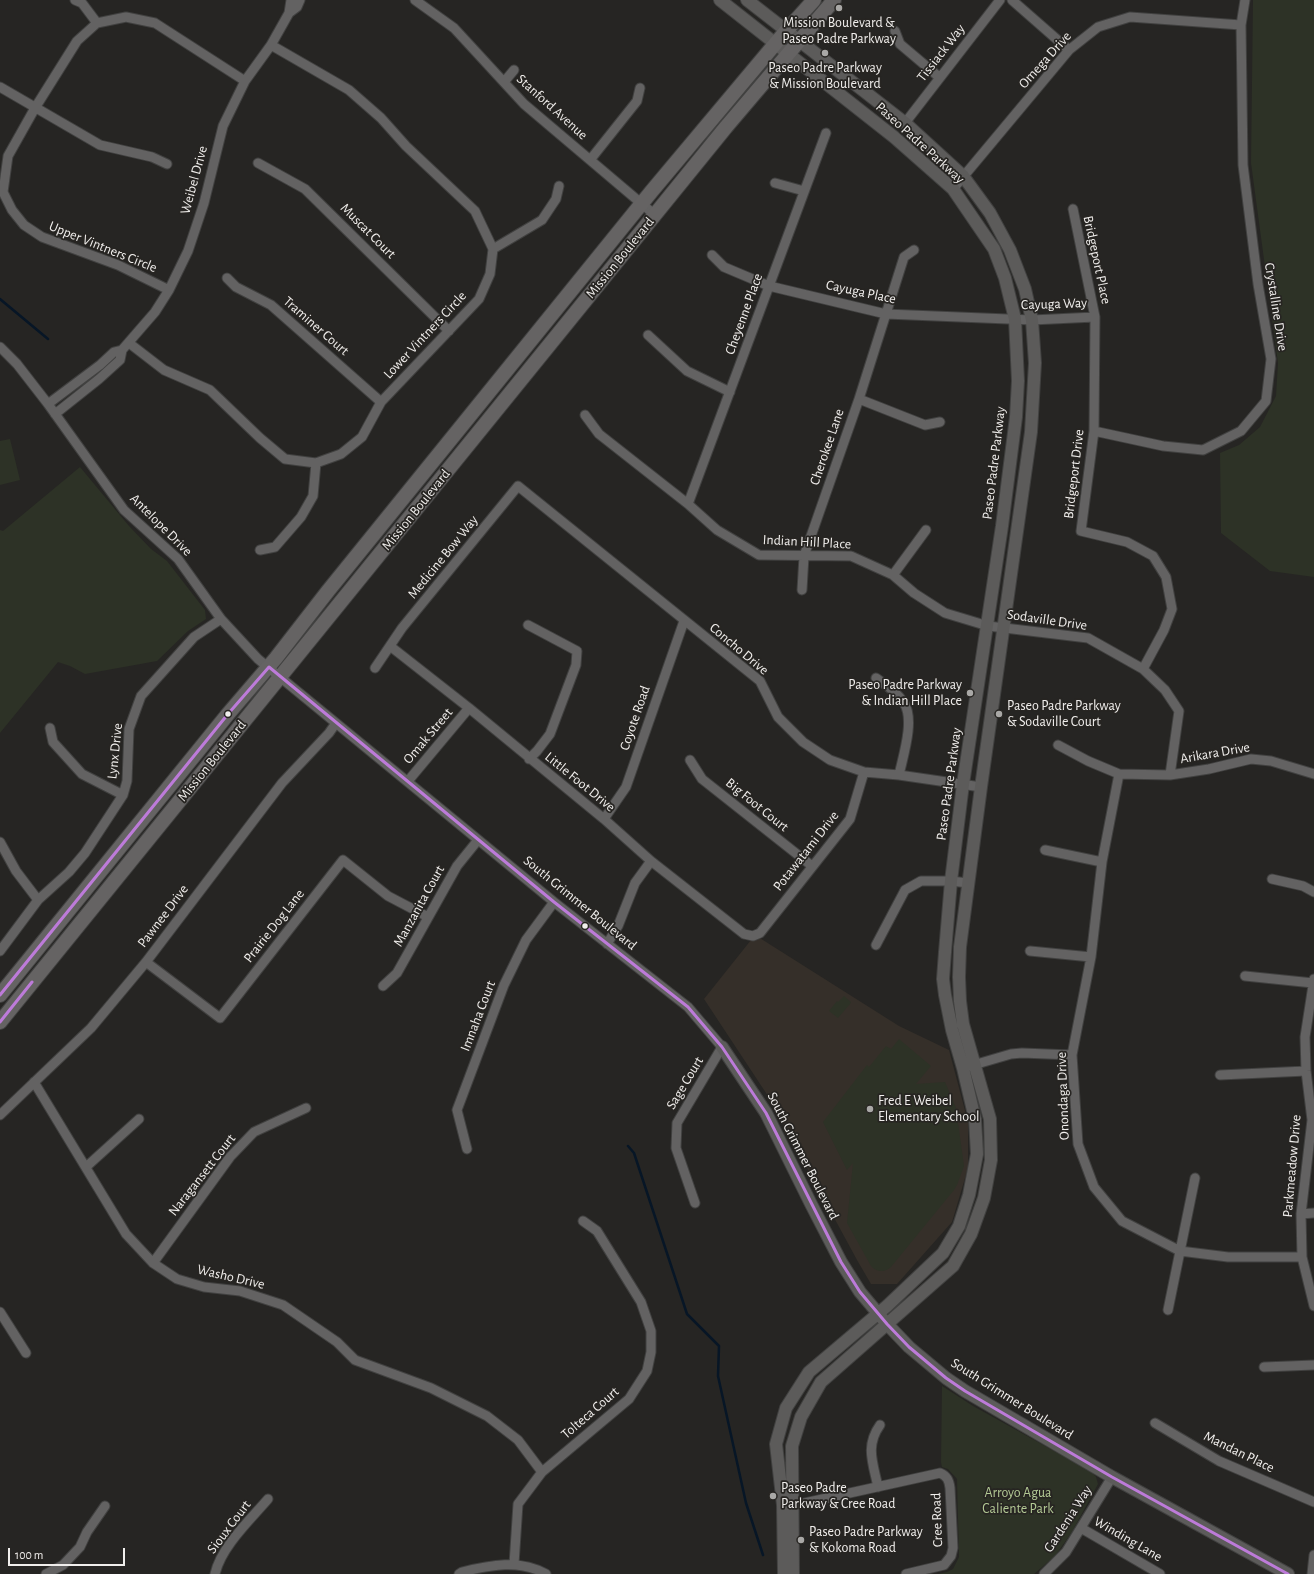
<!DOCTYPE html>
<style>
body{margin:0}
#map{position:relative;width:1314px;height:1574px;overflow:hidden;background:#262523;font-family:"Alegreya Sans",sans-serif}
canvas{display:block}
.scale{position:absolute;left:8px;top:1548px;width:117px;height:18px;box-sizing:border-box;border:2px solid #f0eeec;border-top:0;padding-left:5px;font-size:12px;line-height:14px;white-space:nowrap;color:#f0eeec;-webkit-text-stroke:3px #272522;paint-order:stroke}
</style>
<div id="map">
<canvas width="1314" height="1574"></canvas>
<div class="scale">100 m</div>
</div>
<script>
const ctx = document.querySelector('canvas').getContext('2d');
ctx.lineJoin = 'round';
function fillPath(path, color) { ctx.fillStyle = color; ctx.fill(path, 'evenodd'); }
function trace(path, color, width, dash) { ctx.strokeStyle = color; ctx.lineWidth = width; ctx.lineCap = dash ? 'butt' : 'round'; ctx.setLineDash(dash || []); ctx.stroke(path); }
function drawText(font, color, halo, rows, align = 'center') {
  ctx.font = font + ' "Alegreya Sans",sans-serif'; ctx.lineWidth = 3.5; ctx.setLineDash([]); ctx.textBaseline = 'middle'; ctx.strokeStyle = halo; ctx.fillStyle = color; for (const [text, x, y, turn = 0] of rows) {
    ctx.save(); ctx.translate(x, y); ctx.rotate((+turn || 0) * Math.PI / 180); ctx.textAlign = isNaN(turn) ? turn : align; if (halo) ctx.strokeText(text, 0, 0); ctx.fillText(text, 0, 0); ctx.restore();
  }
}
fillPath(new Path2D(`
 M755,935L899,1026L949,1050L968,1122V1168L952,1222L897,1284H871L857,1260L768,1096L704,999Z`), '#352f29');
fillPath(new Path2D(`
 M1253,0H1314V577L1270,571L1221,533L1220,453L1239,445L1260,427L1276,396L1278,363L1251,163Z
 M10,439L20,480L0,485V441Z
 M80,467L129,526L151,549L167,561L205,610L206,619L188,631L157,661L85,674L70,666L58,662L0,733V530L3,531Z
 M844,996L851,1002L850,1004L838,1018L829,1011L837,1001L838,1002Z
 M899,1039L931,1066L916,1084L945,1082L956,1108L964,1166L957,1185L954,1190L891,1267C885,1273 876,1272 871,1266L847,1223L853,1163L847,1170L823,1122L867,1065L869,1067L886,1046L891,1049Z
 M942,1386L973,1406L1092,1472L1096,1477L1098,1484L1072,1532L1055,1556L1034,1574H938L947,1572L953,1569L959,1557L957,1479L948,1469L942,1467L941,1462Z`), '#2d3226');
trace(new Path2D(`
 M0,299L48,339
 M628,1146L634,1153L687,1314L719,1346L718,1376L746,1503L763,1555`), '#071626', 2.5);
const street = new Path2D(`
 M75,0L82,3L97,23
 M415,0L454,28L524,104L655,215
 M1012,0L1069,50
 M289,13L297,7L300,0
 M895,31L900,44L939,77
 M504,82L514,70
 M0,87L100,145L152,157L167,164
 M905,123L1000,0
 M590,160L637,101L640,88
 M258,163L305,189L449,331
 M775,183L804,191
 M953,189L1069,50L1098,27L1130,17L1241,25
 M1073,209L1095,317L1094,431L1081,531L1127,542L1153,556L1166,577L1172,609L1164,630L1143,669
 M493,249L542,220L556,199L559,186
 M712,255L724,267L769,286L886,314L1032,320L1095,317
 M227,278L236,287L271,305L381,402
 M169,290L118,265L42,237L24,225L12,210L3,192L8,156L35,108L77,41L97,23L126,17L155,23L245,81
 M648,335L687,371L730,392
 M129,343L164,370L210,390L260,438L285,459L316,463L341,454L362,437L381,402L479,299L490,274L493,249L475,211L406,146L381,118L349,90L271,45
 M0,347L17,364L48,404L124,510L178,559L221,619L258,659L554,902L688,1007L722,1047L677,1123L676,1148L695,1203
 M859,399L925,425L940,422
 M48,404L100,365L114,352L122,350
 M55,414L99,379L120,360L122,350L155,312L169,290L188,251L204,203L223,126L245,81L271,45L289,13L291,0
 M585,415L599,434L688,504L717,530L759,555L851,556L893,575L914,593L945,613L988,626L1088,638L1143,669L1165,690L1179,711L1170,775
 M1094,431L1163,446L1203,450L1241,431L1266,401L1271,359L1258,284L1243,165L1241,25L1245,0
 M688,504L826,133
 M260,550L275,547L301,517L313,496L316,463
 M893,575L926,530
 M802,590L804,556L859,399L904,257L914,250
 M528,625L577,651L576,665L550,734L537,751L529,759
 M390,646L469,708L604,819L651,861L744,934L753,936L760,933L850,819L864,772
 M375,668L402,628L518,486L760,681L778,717L803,742L830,760L864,772L899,775L981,787
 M876,678C886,685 897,692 904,703C915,720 903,756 899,775
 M50,728L53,742L82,774L123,795
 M1058,745L1088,761L1119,774L1170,775L1209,769L1251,759L1271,761L1314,774
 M690,760L702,779L812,866
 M1119,774L1102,862L1091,957L1072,1055L1078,1144L1094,1187L1122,1221L1180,1251L1228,1257H1302
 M408,781L469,708
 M604,819L626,787L684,621
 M0,842L16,871L38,900
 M1045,850L1102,862
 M1272,879L1303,886L1314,892
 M607,944L618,926L635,883L651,861
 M876,945L905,890L921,881H951L968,883
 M0,951L38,900L69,872L85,853L123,795L127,781L129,729L141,696L194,637L221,619
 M1030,951L1091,957
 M146,962L220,1018L343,860L388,896L428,917
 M1245,976L1313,983
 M1314,979L1305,1037L1306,1071L1312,1120L1301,1214L1302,1257L1314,1306
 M383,986L397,973L457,866L478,840
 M970,1066L1011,1054L1022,1053L1072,1055
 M1220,1075L1306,1071
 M34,1082L126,1234L153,1263L177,1279L204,1287L240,1291L283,1305L337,1342L355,1360L431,1388L487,1416L518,1440L542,1472
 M0,1115L91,1028L146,962L282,783L329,733L336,723
 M467,1149L457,1110L504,985L526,940L554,902
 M86,1167L139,1119
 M1301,1214L1314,1213
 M153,1263L230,1157L254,1132L306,1108
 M1168,1310L1195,1178
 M0,1312L26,1353
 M1264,1367L1314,1365
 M1155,1423L1219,1461L1314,1502
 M878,1487C873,1463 865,1446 880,1425
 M787,1504H800L940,1473C947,1476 949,1480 950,1488L953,1548L951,1556L944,1565L906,1574
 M1081,1528L1160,1574
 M514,1564L518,1504L542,1472L629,1399L647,1371L651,1352V1331L641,1302L597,1231L583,1221
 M46,1574L63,1565L80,1547L87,1532L105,1506
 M215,1574C221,1547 250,1520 268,1499
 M459,1574L462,1572C490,1565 520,1559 546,1574
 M1044,1574L1066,1552L1112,1477
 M1312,1574L1314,1555`);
const secondary = new Path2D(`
 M720,0L894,137L953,189L994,249L1005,278L1015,319L1018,381L1016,417L1002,526L963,784L951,881L945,952L943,979L945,995L952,1030L963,1068L975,1119L977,1154L969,1195L959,1226L943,1253L887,1306L809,1372L786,1408L776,1444L783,1505L784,1574
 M747,0L905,123L963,176L990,213L1010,250L1025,289L1032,320L1035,363L1031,432L981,787L960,947L959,977L960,1001L963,1024L990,1119L991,1160L984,1198L971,1234L953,1266L821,1382L801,1417L792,1446L793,1574
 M722,1047L766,1113L811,1204L841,1262L860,1292L887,1324L909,1347L946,1378L965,1391L1112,1477L1288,1574`);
const primary = new Path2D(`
 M0,995L228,714L276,658L328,591L651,192L786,31L814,0
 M0,1022L726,127L834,0`);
trace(street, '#414140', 11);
trace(secondary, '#414140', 14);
trace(primary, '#414140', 16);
trace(street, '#636262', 9);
trace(secondary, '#5c5b5a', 12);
trace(primary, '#656363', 14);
trace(new Path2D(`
 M0,995L228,714L269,667L554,902L688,1007L722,1047L766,1113L841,1262L860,1292L887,1324L909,1347L946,1378L965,1391L1112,1477L1288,1574
 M0,1022L32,982`), '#bd7bd9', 3);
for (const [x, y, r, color] of [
 [839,8,4,"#a9a8a6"],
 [825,53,4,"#a9a8a6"],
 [970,693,4,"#a9a8a6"],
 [228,714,3.5,"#f0eeec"],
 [999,714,4,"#a9a8a6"],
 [585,926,3.5,"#f0eeec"],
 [870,1109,4,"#a9a8a6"],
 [773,1496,4,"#a9a8a6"],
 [801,1540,4,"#a9a8a6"]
]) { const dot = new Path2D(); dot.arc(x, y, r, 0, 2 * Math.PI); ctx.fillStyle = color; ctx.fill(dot); trace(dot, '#272522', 1.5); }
drawText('14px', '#f0eeec', '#272522', [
 ["Mission Boulevard &",839,23,"center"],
 ["Paseo Padre Parkway",839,39,"center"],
 ["Paseo Padre Parkway",825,68,"center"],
 ["& Mission Boulevard",825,84,"center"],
 ["Paseo Padre Parkway",962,685,"right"],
 ["& Indian Hill Place",962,701,"right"],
 ["Paseo Padre Parkway",1007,706],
 ["& Sodaville Court",1007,722],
 ["Fred E Weibel",878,1101],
 ["Elementary School",878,1117],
 ["Paseo Padre",781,1488],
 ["Parkway & Cree Road",781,1504],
 ["Paseo Padre Parkway",809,1532],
 ["& Kokoma Road",809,1548]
], 'left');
drawText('14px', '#f0eeec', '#272522', [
 ["Tissiack Way",941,53,-52],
 ["Omega Drive",1045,60,-48],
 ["Stanford Avenue",552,107,42],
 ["Paseo Padre Parkway",920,143,42],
 ["Weibel Drive",194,180,-75],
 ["Muscat Court",368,231,45],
 ["Upper Vintners Circle",103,247,22],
 ["Mission Boulevard",620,258,-51],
 ["Bridgeport Place",1097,260,78],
 ["Cayuga Place",861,292,12],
 ["Cayuga Way",1054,304,-2],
 ["Crystalline Drive",1276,307,81],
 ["Cheyenne Place",744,314,-70],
 ["Traminer Court",316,326,41],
 ["Lower Vintners Circle",425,335,-47],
 ["Cherokee Lane",827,447,-71],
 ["Paseo Padre Parkway",994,463,-83],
 ["Bridgeport Drive",1074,474,-83],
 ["Mission Boulevard",416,510,-51],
 ["Antelope Drive",161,525,45],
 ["Indian Hill Place",807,542,3],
 ["Medicine Bow Way",443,557,-51],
 ["Sodaville Drive",1047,620,8],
 ["Concho Drive",739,649,40],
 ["Coyote Road",635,718,-71],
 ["Omak Street",428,736,-50],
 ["Lynx Drive",115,751,-84],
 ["Arikara Drive",1215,753,-10],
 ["Mission Boulevard",212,761,-51],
 ["Little Foot Drive",580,782,39],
 ["Paseo Padre Parkway",949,784,-82],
 ["Big Foot Court",757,805,39],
 ["Potawatami Drive",806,851,-52],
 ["South Grimmer Boulevard",580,903,39],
 ["Manzanita Court",419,906,-61],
 ["Pawnee Drive",163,916,-53],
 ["Prairie Dog Lane",274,926,-52],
 ["Imnaha Court",478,1016,-69],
 ["Sage Court",685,1083,-59],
 ["Onondaga Drive",1063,1096,-92],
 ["South Grimmer Boulevard",803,1156,63],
 ["Parkmeadow Drive",1292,1166,-85],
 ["Naragansett Court",202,1175,-52],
 ["Washo Drive",231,1277,13],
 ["South Grimmer Boulevard",1012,1399,32],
 ["Tolteca Court",590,1413,-41],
 ["Mandan Place",1239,1452,26],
 ["Gardenia Way",1068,1519,-57],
 ["Cree Road",937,1520,-92],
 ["Sioux Court",229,1527,-53],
 ["Winding Lane",1128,1539,30]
]);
drawText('14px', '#b3c995', '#272522', [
 ["Arroyo Agua",1018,1493],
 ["Caliente Park",1018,1509]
]);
</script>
